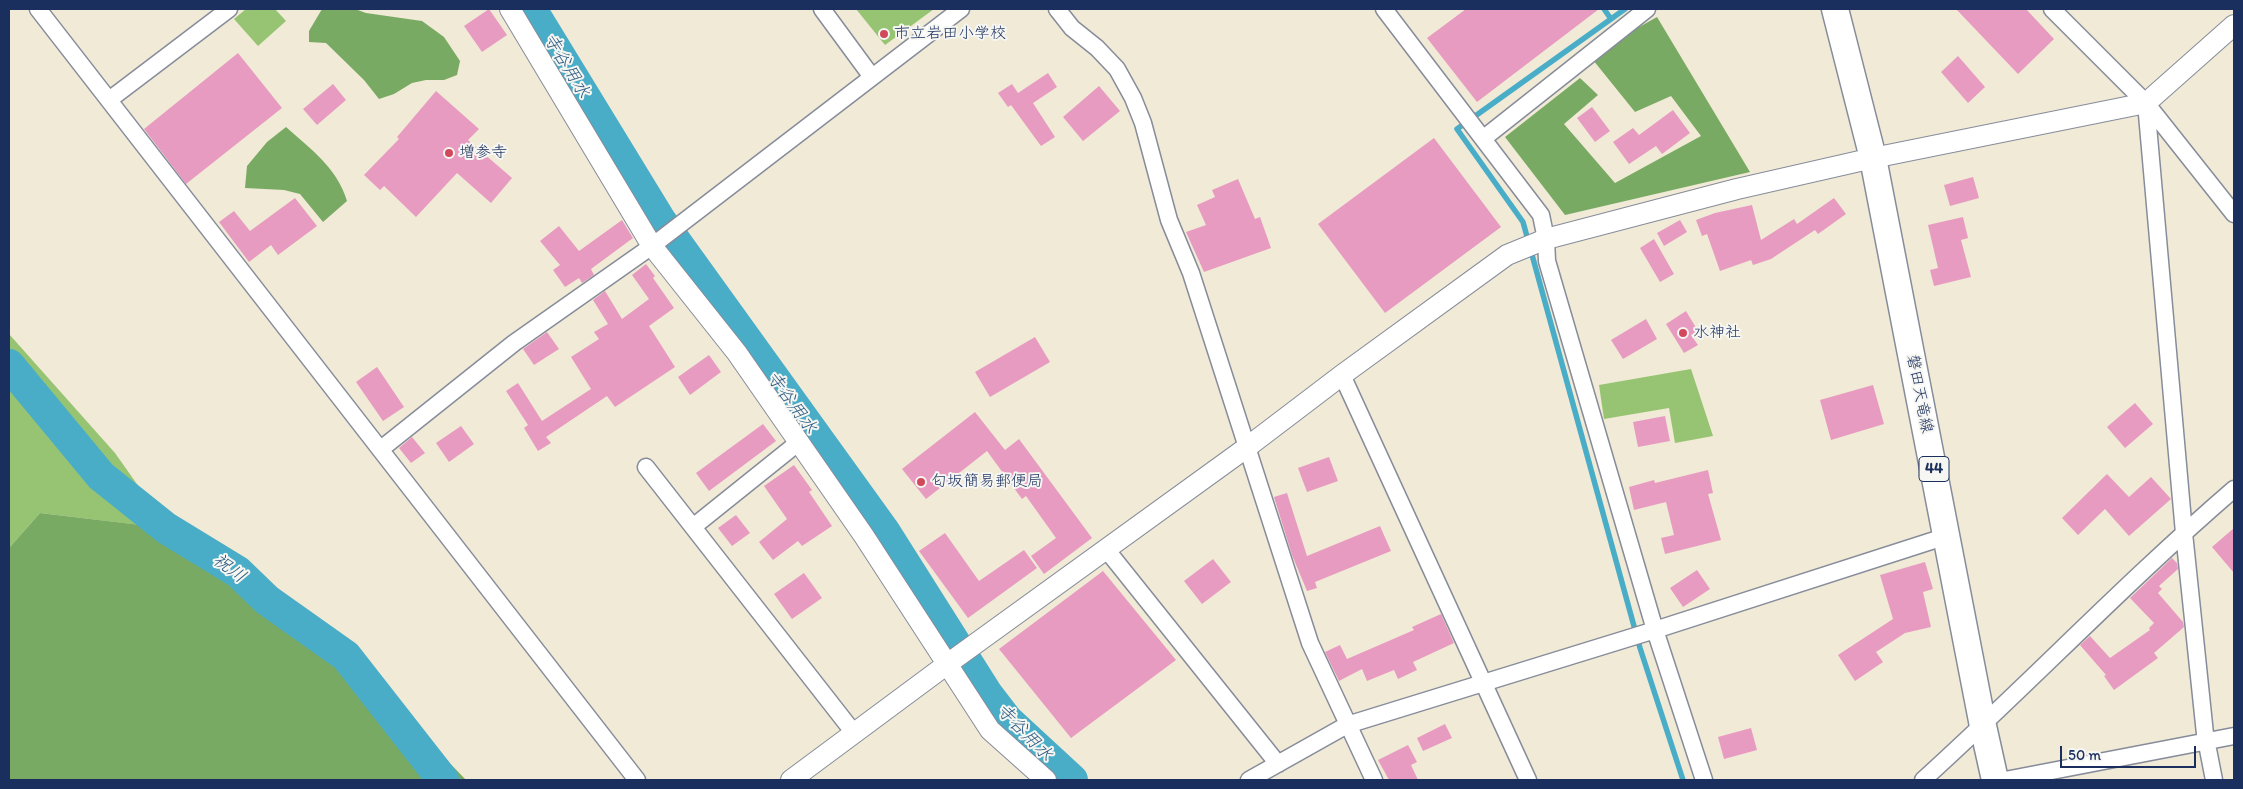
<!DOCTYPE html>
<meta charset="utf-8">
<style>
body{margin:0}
#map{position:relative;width:2243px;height:789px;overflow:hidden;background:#f0ead6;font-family:Itim,sans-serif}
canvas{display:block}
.frame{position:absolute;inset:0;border:10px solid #1b2f5e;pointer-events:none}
.scale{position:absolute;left:2060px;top:746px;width:136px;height:22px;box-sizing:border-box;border:2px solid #1b2f5e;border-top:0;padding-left:6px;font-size:15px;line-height:18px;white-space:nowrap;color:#1b2f5e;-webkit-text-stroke:4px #f6f6f2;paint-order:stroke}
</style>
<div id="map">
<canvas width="2243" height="789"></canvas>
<div class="frame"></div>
<div class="scale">50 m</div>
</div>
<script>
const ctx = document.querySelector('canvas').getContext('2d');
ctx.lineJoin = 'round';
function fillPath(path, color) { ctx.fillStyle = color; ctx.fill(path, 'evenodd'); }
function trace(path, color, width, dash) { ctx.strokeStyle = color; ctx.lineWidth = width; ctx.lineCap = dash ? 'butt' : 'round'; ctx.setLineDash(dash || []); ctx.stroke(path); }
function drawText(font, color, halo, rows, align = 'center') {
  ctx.font = font + ' Itim,"Klee One",sans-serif'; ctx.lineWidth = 4; ctx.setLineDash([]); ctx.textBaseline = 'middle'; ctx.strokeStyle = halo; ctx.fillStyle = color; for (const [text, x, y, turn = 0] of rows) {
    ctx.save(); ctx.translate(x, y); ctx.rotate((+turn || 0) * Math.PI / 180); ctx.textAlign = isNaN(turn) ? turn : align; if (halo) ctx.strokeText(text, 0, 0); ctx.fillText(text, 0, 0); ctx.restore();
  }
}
fillPath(new Path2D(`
 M246,9H275L286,21L258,46L234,19Z
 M856,9H934L885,45Z
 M9,334L115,453L156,511L148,526L40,513L9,548Z
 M1691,369L1713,436L1675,443L1669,408L1604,419L1599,385Z`), '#97c472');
fillPath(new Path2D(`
 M322,9H355L366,13L422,21L444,37L460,61L457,75L444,80H426L412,83L394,94L379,99L364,80L326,43L309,42V31Z
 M1657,17L1750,172L1565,215L1505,137L1580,78L1598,95L1564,124L1615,183L1701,136L1671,96L1635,112L1589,55Z
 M286,127C310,149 337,167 347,201L323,222L300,194L284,190L245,188L247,166L267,142Z
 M40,513L166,528L346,656L466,780H9V548Z`), '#79aa64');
trace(new Path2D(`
 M1604,9L1611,19
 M1625,9L1457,129L1523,222L1640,648L1683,780`), '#49adc8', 5.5);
trace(new Path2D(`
 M531,9L660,220L884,531L987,694L1007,720L1072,780
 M9,365L101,476L166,528L238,572L267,600L346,656L443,780`), '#49adc8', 32);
fillPath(new Path2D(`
 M489,9L507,35L482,52L464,26Z
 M1466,9H1599L1477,102L1427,38Z
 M1956,9H2026L2054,39L2018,74Z
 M238,53L282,108L186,184L144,129Z
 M1958,56L1985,87L1968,103L1941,72Z
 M1048,73L1057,87L1033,103L1055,137L1041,146L1011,105L1008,107L998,93L1012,84L1018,93Z
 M333,84L346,100L317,125L303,109Z
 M1099,86L1120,111L1083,141L1063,117Z
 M436,91L479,129L468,140L512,178L491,203L457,173L416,217L384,186L380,190L364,175L399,139L397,137Z
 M1592,107L1610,131L1595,142L1577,118Z
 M1673,110L1690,133L1662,154L1656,146L1629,164L1613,142L1633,128L1639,135Z
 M1434,138L1501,227L1385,313L1318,224Z
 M1973,177L1979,198L1950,206L1944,185Z
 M1238,179L1255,219L1260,217L1271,248L1204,272L1186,232L1206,225L1197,205L1215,197L1212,190Z
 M295,198L317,226L278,255L271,245L249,262L219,222L234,211L250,231Z
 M1834,198L1846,214L1818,234L1815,230L1771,259L1753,265L1751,260L1720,271L1707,234L1702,236L1696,220L1715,213L1752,205L1761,240L1794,219L1797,224Z
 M1963,217L1968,238L1961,240L1971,277L1934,286L1930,270L1938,268L1928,225Z
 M622,220L633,238L591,269L594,275L582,283L579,278L565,287L553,270L560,265L540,241L559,226L579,251Z
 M1680,220L1687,232L1664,246L1657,233Z
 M1654,239L1674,274L1660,282L1640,248Z
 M646,264L655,276L653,278L674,308L649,326L675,367L615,407L607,396L546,437L551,443L538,451L524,428L528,425L506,391L518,383L542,421L591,389L571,357L599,339L594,332L608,324L593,300L605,291L622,319L649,299L632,275Z
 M1686,311L1698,331L1691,335L1698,345L1684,353L1666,324Z
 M1646,319L1657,339L1623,359L1611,340Z
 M547,332L559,349L534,365L523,349Z
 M1035,337L1050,362L990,397L975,372Z
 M709,355L721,372L690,395L678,377Z
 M377,367L404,407L383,421L356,382Z
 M1873,385L1884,424L1831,440L1820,400Z
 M2135,403L2153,424L2125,448L2107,427Z
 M975,412L1005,450L1019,439L1092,538L1044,574L1031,556L1056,538L1026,496L1022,499L987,451L926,499L902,469Z
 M1665,416L1670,441L1638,447L1633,422Z
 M763,424L776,441L709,491L696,473Z
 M461,426L474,444L449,462L436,443Z
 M412,437L425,453L411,463L399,448Z
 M1329,457L1338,481L1307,492L1298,468Z
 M794,465L812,490L809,492L832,526L802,546L798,541L773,560L759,542L787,519L764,486Z
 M1708,470L1713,493L1708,494L1721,540L1665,554L1661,538L1674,535L1666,502L1634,510L1629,487L1654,480L1655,483Z
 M2107,474L2129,497L2151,477L2171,499L2129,536L2105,509L2078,535L2062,518Z
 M1287,493L1307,556L1380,526L1391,551L1315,582L1317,588L1307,591L1292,555L1274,497Z
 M736,515L750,533L732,546L718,528Z
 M2234,528V573L2212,547Z
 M945,533L979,581L1024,550L1037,568L968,618L919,551Z
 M2172,558L2177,563L2178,569L2159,586L2162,589L2158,593L2183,622L2184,627L2154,653L2158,658L2114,690L2104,676L2106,675L2080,645L2090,636L2110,658L2150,630L2149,628L2154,623L2130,598Z
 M1213,559L1231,582L1202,604L1184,581Z
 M1925,562L1933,589L1923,592L1931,627L1905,633L1876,652L1883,662L1855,681L1838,655L1893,619L1880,575Z
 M1697,570L1710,589L1683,607L1670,588Z
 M1103,571L1176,660L1071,738L999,649Z
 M804,573L822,598L792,619L774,594Z
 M1441,614L1454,643L1413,662L1417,670L1398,679L1394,670L1367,681L1362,669L1339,681L1325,652L1340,645L1347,659L1414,630L1412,627Z
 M1445,724L1452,738L1423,751L1417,738Z
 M1751,728L1757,750L1724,759L1718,737Z
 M1408,745L1417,762L1411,765L1418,780H1389L1378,760Z`), '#e89bc1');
const minor = new Path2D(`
 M38,9L637,780
 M822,9L872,77
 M1057,9L1072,28L1097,48L1117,69L1133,98L1143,123L1169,220L1191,273L1310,643L1374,780
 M1384,9L1541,215L1546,239L1547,261L1655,630L1704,780
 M2052,9L2146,103L2234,214
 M109,100L229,9
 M2146,103L2184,533L2205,734L2214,780
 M1484,138L1647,9
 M1342,375L1528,780
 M381,449L514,343L652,246L961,9
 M646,467L854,733
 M693,527L799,442
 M1106,549L1278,764
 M1249,780L1347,725L1655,630L1947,536
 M1923,780C2028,685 2126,582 2234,489
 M2005,780L2234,736`);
const tertiary = new Path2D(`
 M510,9L652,246L737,353L864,536L990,730L1046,780
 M791,780L946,665L1246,448L1342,375L1507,255L1546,239L1737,189L1873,158L2146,103L2234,25`);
const primary = new Path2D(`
 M1835,9L1873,158L1983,726L1995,780`);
trace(minor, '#868c9a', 19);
trace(tertiary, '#868c9a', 22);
trace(primary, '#868c9a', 29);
trace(minor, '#fff', 16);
trace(tertiary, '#fff', 20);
trace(primary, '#fff', 26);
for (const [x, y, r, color] of [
 [884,34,5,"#d1495b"],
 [449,153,5,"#d1495b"],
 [1683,333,5,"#d1495b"],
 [921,482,5,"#d1495b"]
]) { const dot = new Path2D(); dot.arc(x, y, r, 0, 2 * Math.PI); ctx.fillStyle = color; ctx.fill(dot); trace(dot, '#f6f6f2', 2); }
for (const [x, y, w] of [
 [1934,469,30]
]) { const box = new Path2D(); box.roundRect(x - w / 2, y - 12.5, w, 25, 4); ctx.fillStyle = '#f6f6f2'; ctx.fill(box); trace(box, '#1b2f5e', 1); }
drawText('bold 15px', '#1b2f5e', null, [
 ["44",1934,469]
]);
drawText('16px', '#1b2f5e', '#f6f6f2', [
 ["市立岩田小学校",894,34],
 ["増参寺",459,153],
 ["水神社",1693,333],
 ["匂坂簡易郵便局",931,482]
], 'left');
drawText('16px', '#1b2f5e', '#f6f6f2', [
 ["磐田天竜線",1919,394,79]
]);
drawText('italic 18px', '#2b5b83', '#f6f6f2', [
 ["寺谷用水",566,66,59],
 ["寺谷用水",791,403,54],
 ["祝川",229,569,36],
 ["寺谷用水",1024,733,46]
]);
</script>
